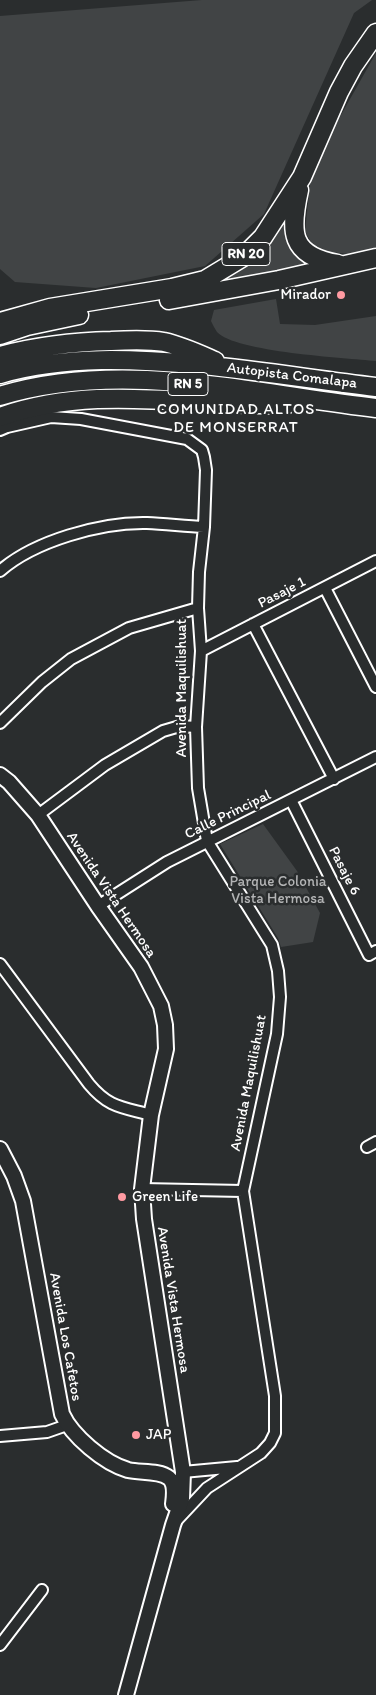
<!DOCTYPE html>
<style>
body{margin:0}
canvas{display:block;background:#2a2d2e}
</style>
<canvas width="376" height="1695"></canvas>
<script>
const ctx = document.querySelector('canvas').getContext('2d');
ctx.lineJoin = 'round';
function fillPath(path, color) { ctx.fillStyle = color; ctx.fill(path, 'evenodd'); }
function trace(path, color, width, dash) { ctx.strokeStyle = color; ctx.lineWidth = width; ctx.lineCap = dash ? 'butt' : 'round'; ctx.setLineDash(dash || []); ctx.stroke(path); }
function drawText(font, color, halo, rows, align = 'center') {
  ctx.font = font + ' Itim,sans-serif'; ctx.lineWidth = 5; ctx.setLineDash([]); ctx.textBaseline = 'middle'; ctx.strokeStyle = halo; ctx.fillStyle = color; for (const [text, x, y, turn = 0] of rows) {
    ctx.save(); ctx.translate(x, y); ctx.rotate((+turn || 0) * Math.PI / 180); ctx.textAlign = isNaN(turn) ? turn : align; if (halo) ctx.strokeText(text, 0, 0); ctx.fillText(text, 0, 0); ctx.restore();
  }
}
fillPath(new Path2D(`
 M202,0H372L354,13L264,214L205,266L96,288L15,282L0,269V16Z
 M376,53V247L348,254L329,252L312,244L305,231L310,184L332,131Z
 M285,222C286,240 293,254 308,266L219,284L212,283L270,239Z
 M276,299L280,324L315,325L376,316V361C346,358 235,352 217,332C215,329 213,325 211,321L214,310Z
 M263,824L297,871L320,913L313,942L281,947L278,938L220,844Z`), '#414445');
const minor = new Path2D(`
 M0,430L7,427L51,417L81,419L187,439L202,450L204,457L206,470L204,527L199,572L198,608L201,651L196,727L198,788L207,841L272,945L278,971L280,997L277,1034L243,1191L275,1396V1433L270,1443L261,1453L207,1488L177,1520
 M0,571C34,541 101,522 147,523C166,524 185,526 204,527
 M325,588L376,687
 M253,624L334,779
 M201,651L376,561
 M0,723L42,682L71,659L129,628L198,608
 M291,800L369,955L376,951
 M38,815L105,765L163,731L180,726L196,727
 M98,906L167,862L376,757
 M0,964L89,1084C109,1108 122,1107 151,1115
 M367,1147L376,1142
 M142,1189L243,1191
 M0,1436L47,1432L67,1425
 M183,1472L237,1467
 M0,1645L42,1590`);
const tertiary = new Path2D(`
 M0,775L9,782L38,815L98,906L141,967L161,1006L165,1025L166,1049L151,1115L142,1189L144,1219L183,1472L182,1499L173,1525L126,1695
 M0,1149L14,1176L23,1201L62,1414C72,1436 104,1463 128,1470C140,1473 159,1470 169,1478C176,1484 174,1496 173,1504`);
const trunk = new Path2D(`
 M299,190C290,231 289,256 338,264
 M169,300L279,280L376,258
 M0,322L50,308L172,288L205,280L243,257L263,237L302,177L339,92L353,66L376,33
 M0,335L27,326L79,315
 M0,356C37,346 73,342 111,341C128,340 147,339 164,342C182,346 199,354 215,361
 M0,374C67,355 135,359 203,365C261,371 318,380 376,387
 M0,396C122,359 254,394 376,408
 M0,417C97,383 188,407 287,404`);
trace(minor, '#fff', 14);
trace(tertiary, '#fff', 18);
trace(trunk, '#fff', 21);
trace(minor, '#2a2d2e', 10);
trace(tertiary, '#2a2d2e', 14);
trace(trunk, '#2a2d2e', 18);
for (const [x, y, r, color] of [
 [341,295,5,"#ff9aa2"],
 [122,1197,5,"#ff9aa2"],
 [136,1435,5,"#ff9aa2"]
]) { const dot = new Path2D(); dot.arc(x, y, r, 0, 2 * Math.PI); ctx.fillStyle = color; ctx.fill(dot); trace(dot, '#2a2d2e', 2); }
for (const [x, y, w] of [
 [246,254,48],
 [188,384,40]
]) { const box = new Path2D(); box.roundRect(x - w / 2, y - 11.5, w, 23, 4); ctx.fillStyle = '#2a2d2e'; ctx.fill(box); trace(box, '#fff', 1); }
drawText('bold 14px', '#fff', null, [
 ["RN 20",246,254],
 ["RN 5",188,384]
]);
drawText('15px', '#fff', '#2a2d2e', [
 ["Mirador",331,295,"right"],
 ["Green Life",132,1197],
 ["JAP",146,1435]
], 'left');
drawText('15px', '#fff', '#2a2d2e', [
 ["Autopista Comalapa",292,376,7],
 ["Pasaje 1",282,593,-27],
 ["Avenida Maquilishuat",182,688,-90],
 ["Calle Principal",228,815,-26],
 ["Pasaje 6",344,871,63],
 ["Avenida Vista Hermosa",111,895,56],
 ["Avenida Maquilishuat",249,1083,-79],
 ["Avenida Vista Hermosa",173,1300,81],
 ["Avenida Los Cafetos",65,1337,80]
]);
drawText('15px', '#b3b4b5', '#2a2d2e', [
 ["Parque Colonia",278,882],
 ["Vista Hermosa",278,899]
]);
ctx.letterSpacing = '1px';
drawText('16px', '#fff', '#2a2d2e', [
 ["COMUNIDAD ALTOS",236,410],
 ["DE MONSERRAT",236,428]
]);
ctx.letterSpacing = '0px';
</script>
